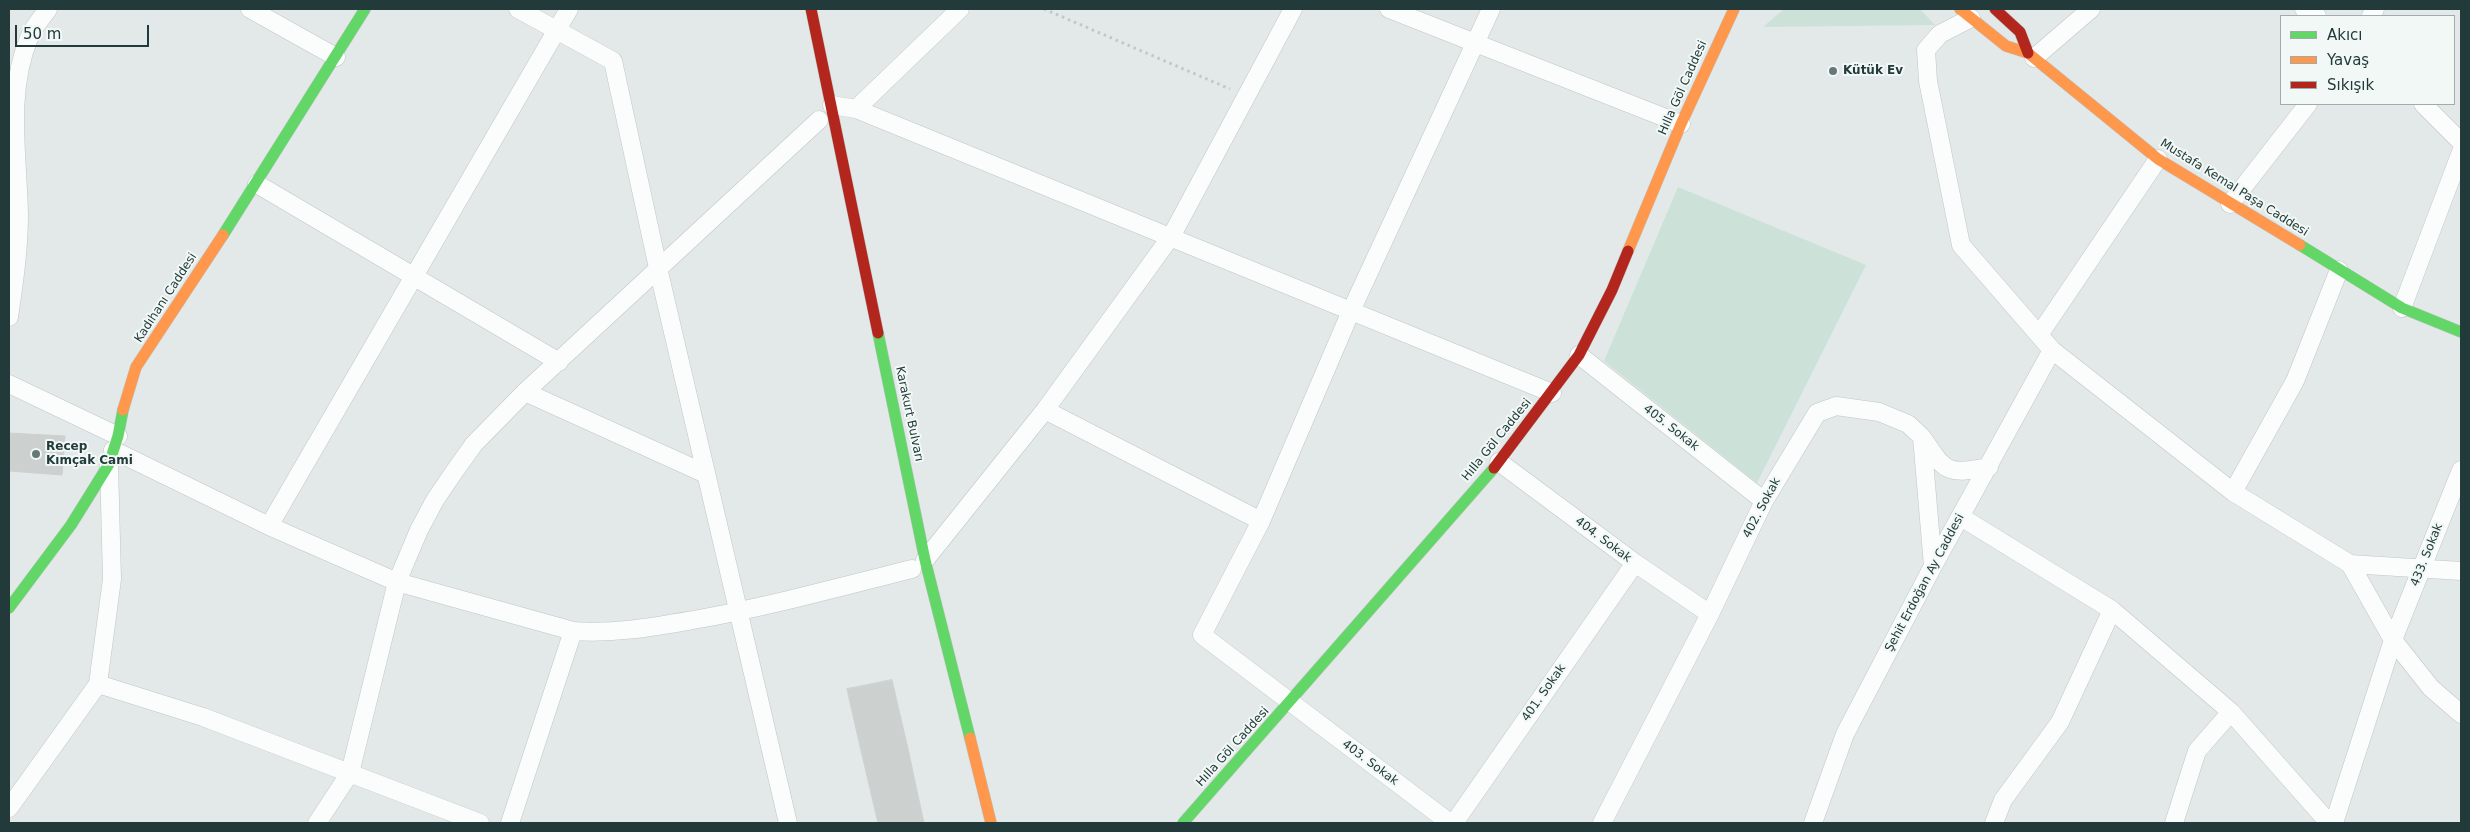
<!DOCTYPE html>
<meta charset="utf-8">
<style>
body{margin:0}
#map{position:relative;width:2470px;height:832px;overflow:hidden;background:#e3e9e8;font-family:"DejaVu Sans",sans-serif}
canvas{display:block}
.frame{position:absolute;inset:0;border:10px solid #223b3a;pointer-events:none}
.legend{position:absolute;left:2280px;top:15px;width:175px;height:90px;box-sizing:border-box;background:#f1f8f6;border:1px solid #9eacab;margin:0;padding:6px 9px;list-style:none;font-size:15px;color:#223b3a}
.legend li{display:flex;align-items:center;gap:10px;height:25px}
.legend b{width:25px;border:1px solid #9eacab}
.scale{position:absolute;left:15px;top:25px;width:134px;height:22px;box-sizing:border-box;border:2px solid #223b3a;border-top:0;padding-left:6px;font-size:15px;line-height:18px;white-space:nowrap;color:#223b3a;-webkit-text-stroke:4px #f1f8f6;paint-order:stroke}
</style>
<div id="map">
<canvas width="2470" height="832"></canvas>
<div class="frame"></div>
<ul class="legend">
<li><b style="height:6px;background:#63d668"></b>Akıcı</li>
<li><b style="height:6px;background:#ff974d"></b>Yavaş</li>
<li><b style="height:6px;background:#b3261e"></b>Sıkışık</li>
</ul>
<div class="scale">50 m</div>
</div>
<script>
const ctx = document.querySelector('canvas').getContext('2d');
ctx.lineJoin = 'round';
function fillPath(path, color) { ctx.fillStyle = color; ctx.fill(path, 'evenodd'); }
function trace(path, color, width, dash) { ctx.strokeStyle = color; ctx.lineWidth = width; ctx.lineCap = dash ? 'butt' : 'round'; ctx.setLineDash(dash || []); ctx.stroke(path); }
function drawText(font, color, halo, rows, align = 'center') {
  ctx.font = font + ' "DejaVu Sans",sans-serif'; ctx.lineWidth = 4; ctx.setLineDash([]); ctx.textBaseline = 'middle'; ctx.strokeStyle = halo; ctx.fillStyle = color; for (const [text, x, y, turn = 0] of rows) {
    ctx.save(); ctx.translate(x, y); ctx.rotate((+turn || 0) * Math.PI / 180); ctx.textAlign = isNaN(turn) ? turn : align; if (halo) ctx.strokeText(text, 0, 0); ctx.fillText(text, 0, 0); ctx.restore();
  }
}
fillPath(new Path2D(`
 M1784,9H1920L1935,25L1763,27Z
 M1678,187L1866,265L1757,483L1604,361Z`), '#cce2d8');
const building = new Path2D(`
 M9,433L65,436L62,475L9,471Z
 M892,680L908,749L924,823H878L859,742L847,689Z`);
fillPath(building, '#ccd1d0');
trace(building, '#ccd1d0', 1);
const street = new Path2D(`
 M250,9L336,57
 M518,9L613,61L658,268L788,823
 M1389,9L1681,124
 M2304,9L2317,16
 M2371,16L2375,9
 M1971,18L1940,34L1926,50L1928,81L1961,245L2052,350L2233,492L2350,564L2393,640L2431,688L2461,714
 M2034,58L2091,9
 M2423,104L2461,142
 M832,105L856,109C1089,202 1320,299 1552,393
 M856,109L960,9
 M257,184L559,362
 M2230,204L2308,104
 M2402,308L2461,152
 M9,317C14,283 19,249 19,215C18,156 6,93 29,38C33,27 42,18 48,9
 M2039,335L2158,159
 M1579,355L1764,501
 M9,384L118,436
 M525,392L706,474
 M1045,410L1261,521
 M1924,440C1946,474 1949,474 1989,467
 M113,450L269,526L397,582L573,631C614,634 653,627 693,620C767,607 839,587 912,569
 M1499,462L1635,563L1710,614
 M2233,492L2295,381L2339,270
 M1961,517L2112,610L2231,712L2329,823
 M269,526L569,9
 M925,560L1045,410L1172,235L1293,9
 M2350,564L2461,571
 M98,684L203,717L480,823
 M9,808L98,684L112,579L109,464
 M317,823L350,773L397,582L419,530L435,500L454,472L474,444L525,392L819,120
 M510,823L573,631
 M1450,823L1202,635L1261,521L1351,311L1491,9
 M1454,823L1635,563
 M1602,823L1710,614L1764,501L1817,413L1836,406L1879,412L1908,424L1922,437L1933,566
 M1813,823L1845,734L1933,566L2052,350
 M1994,823L2003,800L2060,722L2112,610
 M2174,823L2197,751L2231,712
 M2334,823L2393,640L2461,470`);
const fast = new Path2D(`
 M223,235L365,9
 M2300,245L2402,308L2461,332
 M878,333L925,560L970,738
 M9,608L71,525L109,464L118,436L123,410
 M1183,823L1494,468`);
const slow = new Path2D(`
 M1960,9L2006,46L2028,53L2158,159L2300,245
 M1628,251L1681,124L1734,9
 M123,410L136,367L223,235
 M970,738L991,823`);
const jam = new Path2D(`
 M811,9L878,333
 M1995,9L2020,32L2028,53
 M1494,468L1579,355L1612,290L1628,251`);
trace(street, '#c0c6c5', 19);
trace(fast, '#bfc6c5', 12);
trace(slow, '#bfc6c5', 12);
trace(jam, '#bfc6c5', 12);
trace(new Path2D(`
 M1044,9L1230,89`), '#c0c9c8', 3, [2.5, 4]);
trace(street, '#fbfcfc', 18);
trace(fast, '#63d668', 11);
trace(slow, '#ff974d', 11);
trace(jam, '#b3261e', 11);
for (const [x, y, r, color] of [
 [1833,71,5,"#667877"],
 [36,454,5,"#667877"]
]) { const dot = new Path2D(); dot.arc(x, y, r, 0, 2 * Math.PI); ctx.fillStyle = color; ctx.fill(dot); trace(dot, '#f1f8f6', 2); }
drawText('bold 12px', '#223b3a', '#f1f8f6', [
 ["Kütük Ev",1843,71],
 ["Recep",46,447],
 ["Kımçak Cami",46,461]
], 'left');
drawText('12px', '#223b3a', '#f1f8f6', [
 ["Hılla Göl Caddesi",1683,88,-66],
 ["Mustafa Kemal Paşa Caddesi",2234,188,32],
 ["Kadıhanı Caddesi",166,298,-57],
 ["Karakurt Bulvarı",909,414,78],
 ["405. Sokak",1671,428,38],
 ["Hılla Göl Caddesi",1497,440,-51],
 ["402. Sokak",1762,508,-62],
 ["404. Sokak",1603,540,37],
 ["433. Sokak",2427,555,-68],
 ["Şehit Erdoğan Ay Caddesi",1925,583,-62],
 ["401. Sokak",1544,693,-55],
 ["Hılla Göl Caddesi",1233,747,-48],
 ["403. Sokak",1370,763,37]
]);
</script>
